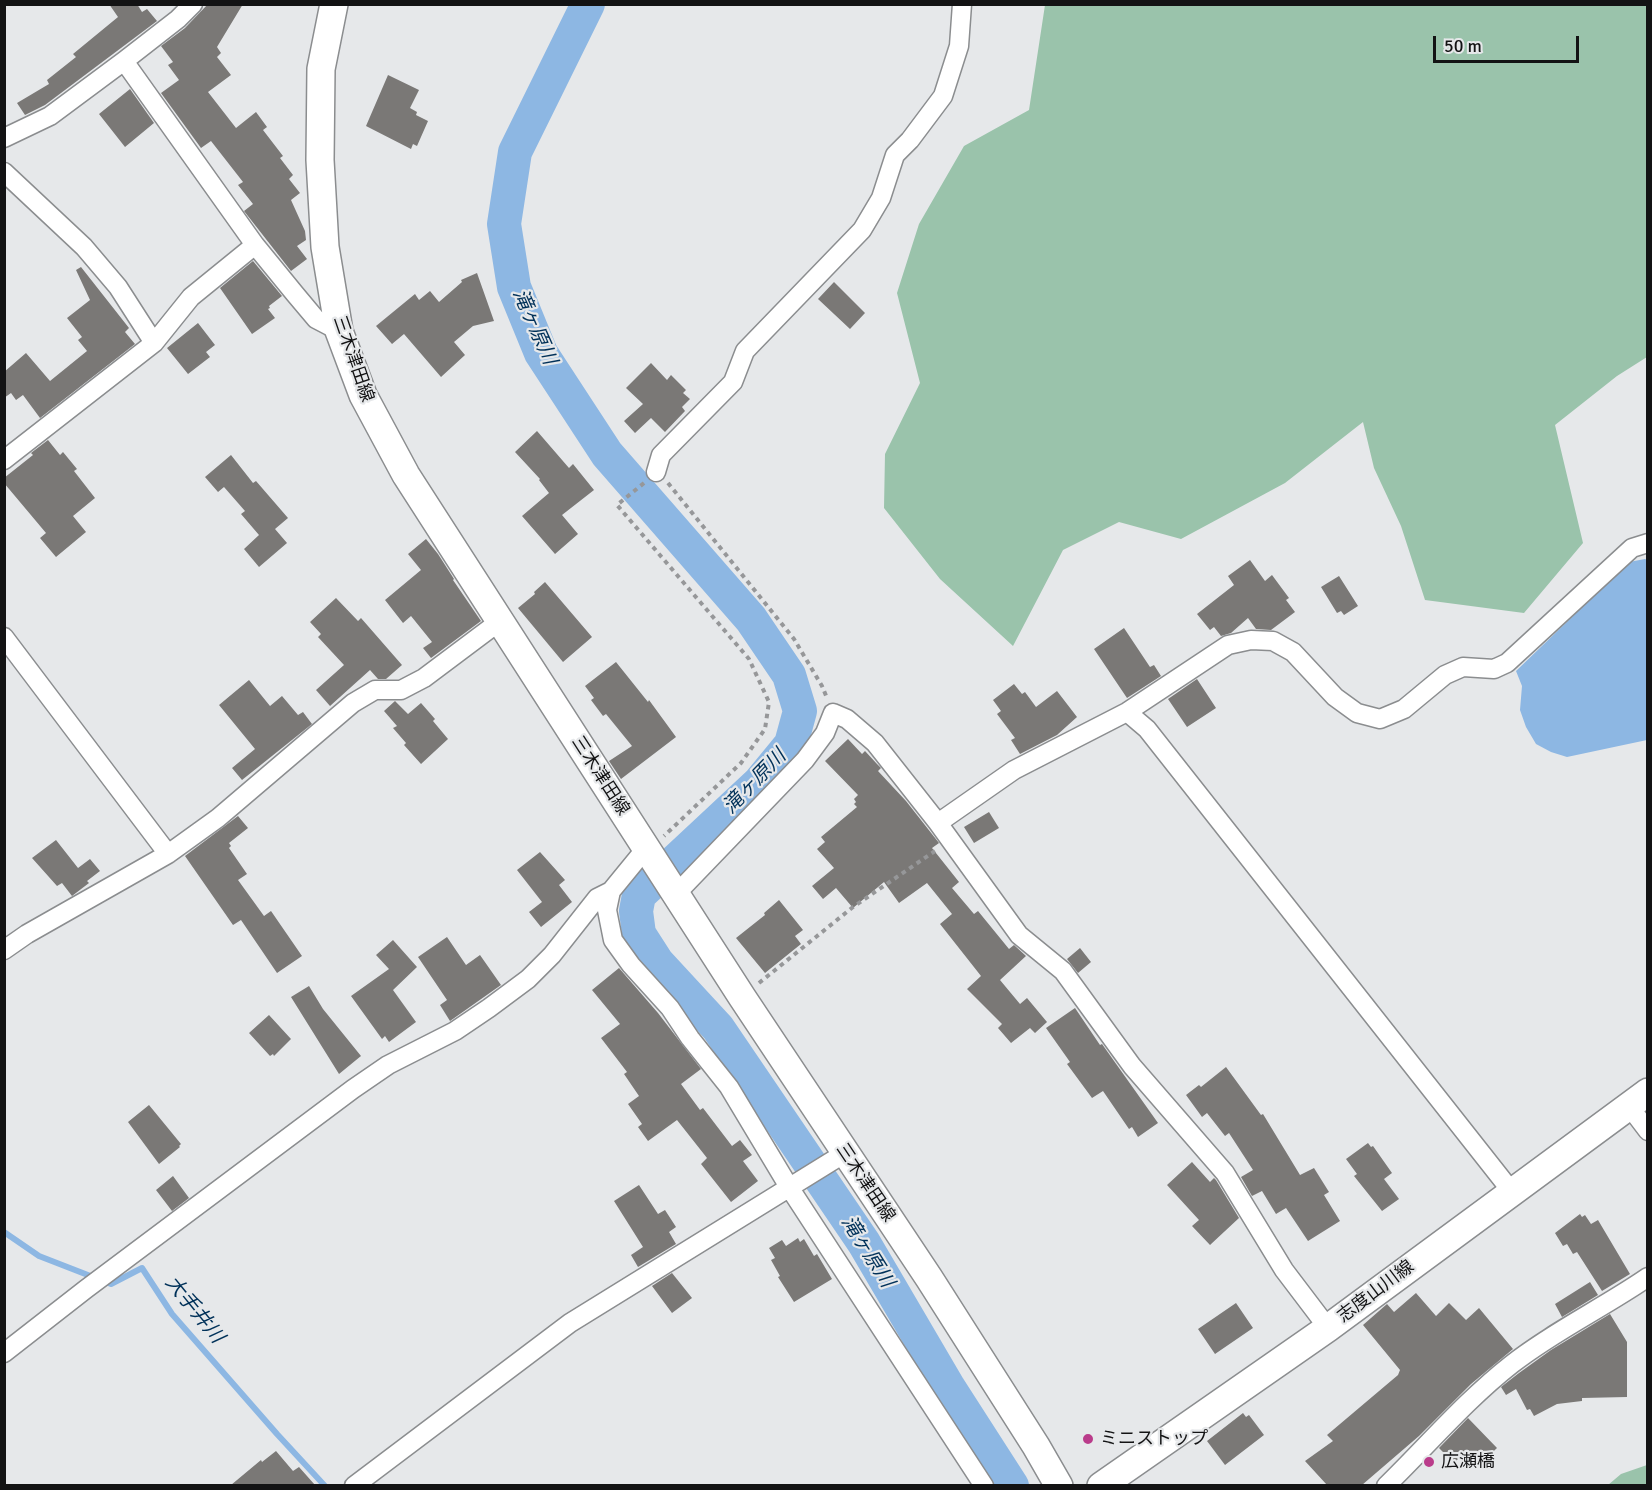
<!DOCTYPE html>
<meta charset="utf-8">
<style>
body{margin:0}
#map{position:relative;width:1652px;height:1490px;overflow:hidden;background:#e6e8ea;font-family:Signika,sans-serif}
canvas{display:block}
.frame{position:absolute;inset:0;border:6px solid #131314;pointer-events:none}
.scale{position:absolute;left:1433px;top:36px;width:146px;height:27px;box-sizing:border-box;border:3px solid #131314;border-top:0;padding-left:8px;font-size:18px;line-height:21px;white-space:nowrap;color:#131314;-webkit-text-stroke:4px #e6e8ea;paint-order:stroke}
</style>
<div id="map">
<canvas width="1652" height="1490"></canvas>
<div class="frame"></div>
<div class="scale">50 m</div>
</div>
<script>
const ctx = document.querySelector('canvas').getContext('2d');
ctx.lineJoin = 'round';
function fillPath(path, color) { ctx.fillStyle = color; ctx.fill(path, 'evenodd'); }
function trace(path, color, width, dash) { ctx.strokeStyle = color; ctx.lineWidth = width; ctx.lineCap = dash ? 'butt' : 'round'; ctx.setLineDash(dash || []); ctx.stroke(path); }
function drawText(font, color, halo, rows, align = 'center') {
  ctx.font = font + ' Signika,"Noto Sans JP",sans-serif'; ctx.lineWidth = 4.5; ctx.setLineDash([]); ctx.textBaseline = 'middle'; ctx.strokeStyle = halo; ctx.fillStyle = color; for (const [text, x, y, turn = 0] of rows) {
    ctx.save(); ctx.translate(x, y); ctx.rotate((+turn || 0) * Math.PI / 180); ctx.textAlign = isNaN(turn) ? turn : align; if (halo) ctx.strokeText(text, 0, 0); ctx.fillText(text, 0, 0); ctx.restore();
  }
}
fillPath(new Path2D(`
 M1045,5H1647V357L1617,376L1555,425L1583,543L1524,613L1425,600L1401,526L1374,468L1363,422L1285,483L1181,539L1119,522L1063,550L1013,646L940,579L884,508L885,454L920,383L897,293L919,224L964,146L1029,110Z
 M1647,1465V1485H1608L1621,1474Z`), '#9ac3ab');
fillPath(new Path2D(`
 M1645,559L1647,560V740L1567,757L1551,752L1536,744L1526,727L1520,710L1522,686L1516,671L1629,562Z`), '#8db7e3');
trace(new Path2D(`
 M4,1232L39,1256L111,1284L142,1268L172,1314L277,1434L325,1486`), '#8db7e3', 6);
trace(new Path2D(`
 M588,4L515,152L504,224L514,287L541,353L607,454L751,619L789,675L800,711L791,744L759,783L639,895L636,911L639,934L657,962L718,1028L864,1243L949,1388L1012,1486`), '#8db7e3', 34);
fillPath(new Path2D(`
 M109,4H137L142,12L147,9L157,21L45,105L25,115L17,103L49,84L47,80L76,57L73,54L118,17Z
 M208,4H243L217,47L221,53L217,57L231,75L208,92L236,128L256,112L267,127L263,130L283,156L280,158L293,175L289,179L300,193L291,200L305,231L306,240L297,246L307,259L291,271L244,211L253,204L238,185L243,182L211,141L201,148L161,93L179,80L168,65L173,62L161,46L185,28Z
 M388,75L419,90L410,108L417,112L416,115L428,121L417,146L413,144L411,149L366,126Z
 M130,89L154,123L125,147L99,114Z
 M253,261L282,296L269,306L270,308L268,309L275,318L252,334L220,288Z
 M81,267L129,328L125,332L135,344L40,418L23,395L16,400L11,393L4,398V372L26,353L50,381L87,351L78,340L82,337L67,318L90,300L76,270Z
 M477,273L494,321L473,326L454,342L465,355L441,377L404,334L392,344L376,326L415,294L419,300L430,291L439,302L462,282L461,280Z
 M834,282L865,313L850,329L818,299Z
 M198,323L215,345L206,352L210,357L188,374L167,348Z
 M651,363L667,380L671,375L686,390L683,393L690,399L682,407L685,411L665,432L651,418L635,433L624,421L643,404L626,388Z
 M537,431L569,468L573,464L594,490L562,515L578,534L555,554L522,516L549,493L539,480L540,479L515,452Z
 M48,440L60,455L63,452L77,469L74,471L95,498L73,516L86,532L56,557L40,538L46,533L4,483V478L33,455L31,453Z
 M231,455L253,483L256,481L288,518L275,529L287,543L259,567L244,549L259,535L241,514L245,511L224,487L218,492L205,477Z
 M426,539L438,554L454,579L453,580L481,621L431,658L423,648L432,642L411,616L403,623L385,600L421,570L408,554Z
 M1250,560L1265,581L1272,575L1289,598L1286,600L1295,612L1271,630L1256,629L1248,618L1231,633L1221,636L1214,627L1210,630L1197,614L1234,585L1228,576Z
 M1339,576L1358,606L1344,615L1341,611L1337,613L1321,587Z
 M545,582L592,637L563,662L518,608L535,594L534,592Z
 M336,598L358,621L361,618L402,665L386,679H378L370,670L330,706L316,690L344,665L318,637L321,634L310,622Z
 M1124,628L1150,667L1154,665L1161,676L1127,698L1094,649Z
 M616,662L648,702L649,700L676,737L621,779L609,761L632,746L606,714L603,716L591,700L594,698L585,686Z
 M1197,679L1216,708L1187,727L1168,699Z
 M249,680L270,706L282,696L298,715L303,712L312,724L242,780L232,768L255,749L219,705Z
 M1014,684L1022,694L1025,692L1036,707L1057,691L1077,717L1057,735L1020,754L1011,740L1015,738L997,714L1001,711L993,700Z
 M395,701L408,714L421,703L435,719L433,721L448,739L421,764L404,745L406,743L393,728L397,726L384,711Z
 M848,739L862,754L865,751L877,764L881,768L878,771L906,801L939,843L932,848L959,882L952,888L974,914L978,911L1009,949L1014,945L1026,956L1000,980L1020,1004L1027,998L1047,1022L1035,1033L1030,1028L1011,1043L998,1028L1002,1024L967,989L981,976L940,924L952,914L927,883L899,903L884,882L853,908L836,888L823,899L812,886L834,868L817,849L825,842L821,837L857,807L854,804L856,802L854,799L858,795L825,761Z
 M989,812L999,828L974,843L964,827Z
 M238,816L248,828L229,843L231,846L229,848L247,874L238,880L264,916L271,911L302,956L277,973L241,920L233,925L185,856Z
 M56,840L78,868L90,859L100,871L87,881L89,883L72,896L62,883L57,886L32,858Z
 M540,852L565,880L559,885L572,902L541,927L529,912L542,902L517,870Z
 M779,900L803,930L795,936L801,944L765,973L736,938L765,915L764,913Z
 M447,937L466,965L480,955L501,985L450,1021L440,1005L447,1000L418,957Z
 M393,940L417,967L393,990L416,1022L389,1042L385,1036L382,1039L351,996L389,969L376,955Z
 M1080,948L1091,962L1078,973L1067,959Z
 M619,968L658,1013L701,1069L681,1084L700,1110L703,1108L732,1146L740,1140L752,1155L743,1161L758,1181L731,1202L701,1164L707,1158L677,1120L648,1141L638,1127L642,1124L628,1104L639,1096L624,1074L627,1072L601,1038L620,1024L592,990Z
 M309,986L323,1009L361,1056L339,1074L291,997Z
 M1075,1008L1100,1045L1102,1044L1158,1123L1138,1137L1132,1127L1129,1129L1103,1091L1092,1098L1067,1064L1070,1062L1046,1028Z
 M269,1015L291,1039L274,1056L273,1054L270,1056L249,1033Z
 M1226,1067L1261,1115L1263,1114L1300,1175L1314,1168L1329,1192L1324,1195L1340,1221L1308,1241L1286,1208L1276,1214L1262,1191L1252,1196L1241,1177L1253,1170L1229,1133L1225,1136L1207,1113L1202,1117L1186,1095L1199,1085L1201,1087Z
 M149,1105L181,1144L179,1146L180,1147L159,1164L128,1122Z
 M1368,1143L1371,1147L1373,1146L1392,1173L1384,1179L1399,1199L1382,1211L1354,1176L1357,1174L1346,1159Z
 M1192,1162L1210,1182L1214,1178L1216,1180L1239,1218L1210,1245L1192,1226L1199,1220L1167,1185Z
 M173,1176L189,1198L172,1211L156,1190Z
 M639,1185L658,1214L665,1210L676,1227L669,1232L676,1244L638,1267L631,1255L643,1247L614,1201Z
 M1580,1214L1582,1217L1585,1215L1591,1224L1598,1220L1630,1274L1602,1291L1577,1252L1573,1254L1567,1244L1563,1246L1555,1233Z
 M798,1238L800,1242L804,1239L814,1256L817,1254L832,1279L794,1302L778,1277L780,1276L771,1260L775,1258L769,1248L782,1240L786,1246Z
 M672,1273L692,1298L672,1313L652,1286Z
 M1590,1282L1598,1295L1562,1317L1555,1304Z
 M1416,1293L1436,1316L1449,1303L1466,1320L1479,1308L1513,1349L1471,1384L1419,1436L1362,1485H1327L1305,1461L1333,1441L1327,1435L1398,1375L1400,1370L1363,1325L1387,1304L1394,1312Z
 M1236,1303L1253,1328L1215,1354L1198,1329Z
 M1610,1314L1627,1342V1397L1582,1398V1401L1557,1404L1534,1416L1530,1409L1527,1410L1516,1389L1506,1395L1501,1387L1519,1373L1551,1350Z
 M1243,1413L1246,1417L1249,1415L1264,1435L1225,1465L1207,1441Z
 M1468,1418L1497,1448L1476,1468L1459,1458L1454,1463L1439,1448Z
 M276,1451L293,1471L299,1467L315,1485H231L261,1460L262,1462Z`), '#7a7876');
const street = new Path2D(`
 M124,61L255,245L295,294L316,319L339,331
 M4,138L50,116L124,61L178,19L193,4
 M4,172L84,247L118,287L154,343
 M4,460L154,343L191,297L255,245
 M656,472L661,455L733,382L745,351L862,230L881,198L895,155L910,140L943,96L959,46L962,4
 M4,637L168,854
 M1127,712L1147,729L1512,1192
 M938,823L1014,770L1127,712L1228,645L1251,640L1273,641L1293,652L1335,697L1357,713L1380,719L1404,709L1445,675L1463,667L1494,669L1507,663L1632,548L1648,543
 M647,847L611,891L607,910L613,940L631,965L670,1008L690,1038L729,1087L789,1187L984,1486
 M677,893L805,760L825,733L833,713L847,719L875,743L938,823L1019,935L1063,971L1132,1066L1225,1173L1284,1270L1328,1328
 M4,950L27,934L168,854L218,818L353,703L375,690H401L424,678L500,621
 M1629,1106L1648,1131
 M4,1353L86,1289L353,1089L388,1065L455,1031L489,1008L528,979L552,955L597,898L611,891
 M354,1486L570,1323L845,1153
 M1386,1486C1428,1445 1466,1400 1512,1364C1554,1331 1603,1308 1648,1277`);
const primary = new Path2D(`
 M334,4L321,69L320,160L325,247L339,331L363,395L406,475L742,997L929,1278L1036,1446L1059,1486
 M1101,1486L1328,1328L1648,1092`);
trace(street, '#8b8d8f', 21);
trace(primary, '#8b8d8f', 30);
trace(new Path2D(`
 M644,483L617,505L749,659L769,702L765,729L741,763L664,836
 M668,483L794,639L822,686L827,698
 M759,983L853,907L935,851`), '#969799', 4, [4.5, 4.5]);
trace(street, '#fff', 18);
trace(primary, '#fff', 27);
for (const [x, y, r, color] of [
 [1088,1439,6,"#ba3c8b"],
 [1429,1462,6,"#ba3c8b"]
]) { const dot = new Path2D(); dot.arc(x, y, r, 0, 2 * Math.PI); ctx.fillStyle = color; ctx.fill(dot); trace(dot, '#e6e8ea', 2); }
drawText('18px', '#131314', '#e6e8ea', [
 ["三木津田線",353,359,71],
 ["三木津田線",600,776,57],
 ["三木津田線",865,1183,56],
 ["志度山川線",1376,1292,-37]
]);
drawText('18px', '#131314', '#e6e8ea', [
 ["ミニストップ",1100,1439],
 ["広瀬橋",1441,1462]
], 'left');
drawText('italic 20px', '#003159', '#e6e8ea', [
 ["滝ヶ原川",534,327,66],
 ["滝ヶ原川",755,782,-46],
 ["滝ヶ原川",867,1252,58],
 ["大手井川",194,1310,51]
]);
</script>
